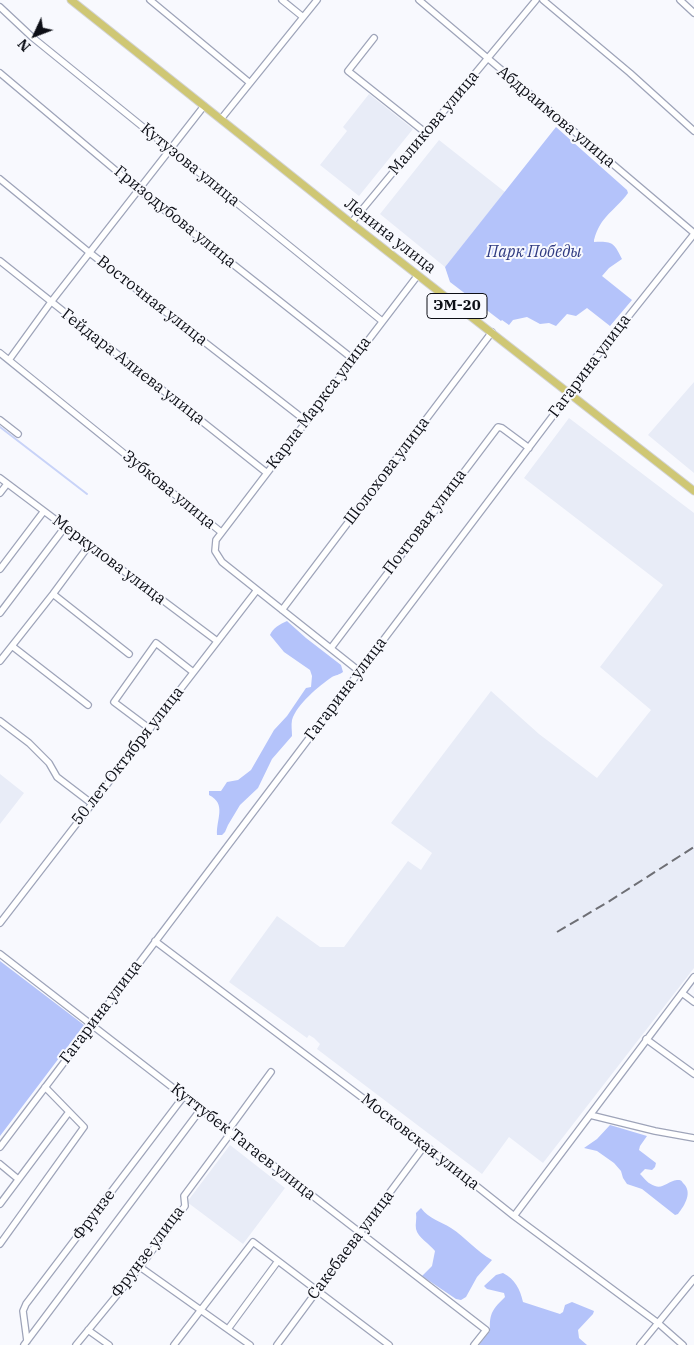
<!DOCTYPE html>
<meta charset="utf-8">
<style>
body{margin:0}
#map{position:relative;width:694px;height:1345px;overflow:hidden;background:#f8f9fe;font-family:"IBM Plex Serif",serif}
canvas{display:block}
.north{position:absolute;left:10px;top:10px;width:50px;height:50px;-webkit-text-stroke:4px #f8f9fe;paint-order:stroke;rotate:227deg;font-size:14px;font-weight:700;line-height:20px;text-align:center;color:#0d0f16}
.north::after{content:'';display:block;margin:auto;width:18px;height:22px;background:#0d0f16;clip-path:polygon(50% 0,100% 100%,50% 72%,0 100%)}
</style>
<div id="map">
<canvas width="694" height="1345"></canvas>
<div class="north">N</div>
</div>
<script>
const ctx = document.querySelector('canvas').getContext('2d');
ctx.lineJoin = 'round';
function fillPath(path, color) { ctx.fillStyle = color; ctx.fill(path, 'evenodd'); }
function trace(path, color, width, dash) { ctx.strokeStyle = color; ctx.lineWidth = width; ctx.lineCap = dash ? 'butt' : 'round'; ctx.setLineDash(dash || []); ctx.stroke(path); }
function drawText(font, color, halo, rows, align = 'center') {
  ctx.font = font + ' "IBM Plex Serif",serif'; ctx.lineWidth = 4; ctx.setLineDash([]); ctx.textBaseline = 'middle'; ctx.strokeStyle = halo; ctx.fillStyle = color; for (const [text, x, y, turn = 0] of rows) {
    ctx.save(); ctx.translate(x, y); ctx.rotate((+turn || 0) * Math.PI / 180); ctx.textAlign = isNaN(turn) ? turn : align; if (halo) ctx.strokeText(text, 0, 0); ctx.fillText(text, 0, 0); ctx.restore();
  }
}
fillPath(new Path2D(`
 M369,94L413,129L359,196L320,165L347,131L343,127Z
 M439,140L505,192L445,267L380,214Z
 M694,382V473L648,435Z
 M569,418L694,513V968L543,1163L509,1137L482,1174L317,1049L320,1044L314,1038L309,1035L307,1038L229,982L277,916L320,947H344L408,861L421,870L432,853L391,823L491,691L539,734L597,778L651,710L600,667L663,585L524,478Z
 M0,774L24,793L0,824Z
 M230,1145L285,1188L243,1244L187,1202Z`), '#e8ecf7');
fillPath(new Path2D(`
 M556,127L627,190L628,193C614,212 601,215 594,240V242C613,241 614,243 622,259L609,268L602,276L632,300L610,326L587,308L576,316L567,314L556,326L549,323L540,324L527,317L513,320L509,325L502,320L501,321L450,282L445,267Z
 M287,621L306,638L341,665L343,672C339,675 336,675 332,677C319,686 297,704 292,720C291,725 292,731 292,736L272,759L258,788L240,805L228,825L225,832L222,835H217C216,819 227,804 209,795V791H221L227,782L238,780L251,770L274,730L287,716L306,688L311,687L312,676L310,670L284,652L270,635C273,628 280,624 287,621Z
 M0,961L84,1025L0,1136Z
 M610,1125L647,1136L640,1146L639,1150L656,1163L655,1167L652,1170L645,1169L640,1174C644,1178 648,1184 655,1186C663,1189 668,1181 677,1180C681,1180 681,1180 683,1183C693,1192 685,1205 678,1214L675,1215L642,1189L627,1184L623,1178L621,1171L614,1163L597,1151L584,1148L597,1139Z
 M421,1208C429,1219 440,1221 451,1228C465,1237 476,1251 492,1260L477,1277L466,1297L461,1300L456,1299L422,1276L432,1266L435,1251C430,1244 418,1238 416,1229C415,1224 417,1219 416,1213Z
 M503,1273C515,1279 520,1289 523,1302L560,1314L563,1312L565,1305L572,1302L594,1311L593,1314L578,1330L579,1338L587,1345H479L490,1331C489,1313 493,1309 505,1297L504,1293L487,1289L484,1286L496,1275Z`), '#b4c3fa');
trace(new Path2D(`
 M0,427L87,494`), '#c8d3f8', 2);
const minor = new Path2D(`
 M150,0L250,83
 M282,0L303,17
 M419,0L694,233
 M543,0L630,73L694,131
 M680,0L694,13
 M0,7L32,37L382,321
 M374,38L348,71L426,133
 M0,73L139,190L353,359
 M221,119L317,0
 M0,179L90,253L306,421
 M351,223L536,0
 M0,261L267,473
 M0,353L221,532
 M9,360L51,302L204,106
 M0,420L18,434
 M0,478L217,641
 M0,493L7,484
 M0,569L44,511
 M53,594L129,654
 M282,610L492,332
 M0,613L65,527
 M12,646L88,705
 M331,648L498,427L502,428L529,448
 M0,661L53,594L90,544
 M359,671L222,562L215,551L216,540L418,275
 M0,721L29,743L49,763L57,777L91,803
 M150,729L114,702L156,643L193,672
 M0,923L257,590
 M155,941L425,1145L514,1216L658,1323L683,1345
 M0,954L486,1330L474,1345
 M682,993L694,1002
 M646,1039L694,1074
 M590,1115L655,1131L694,1138
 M0,1147L555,413L585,371L694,234
 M0,1164L18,1179
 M0,1204L69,1112
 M514,1216L694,977
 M0,1244L84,1127L45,1087
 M140,1267L250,1345
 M228,1329L278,1261
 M88,1330L109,1345
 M27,1341L23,1311L26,1304L184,1096
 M24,1345L201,1109
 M76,1345L140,1267L185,1206L184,1196L227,1138L230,1128L271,1072
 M174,1345L253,1242L389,1345
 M277,1345L425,1145
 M640,1345L694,1279`);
const major = new Path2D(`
 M71,0L351,223L694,491`);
trace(minor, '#9ea4b9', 8);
trace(major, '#d3d4d5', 9);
trace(minor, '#fff', 5.5);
trace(major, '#cfc774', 7);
trace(new Path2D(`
 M557,932L608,902L694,847`), '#6e6f75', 2, [10, 5]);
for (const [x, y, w] of [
 [457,306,60]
]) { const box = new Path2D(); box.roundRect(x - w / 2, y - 12.5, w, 25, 4); ctx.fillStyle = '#f8f9fe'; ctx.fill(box); trace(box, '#0d0f16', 1); }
drawText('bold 15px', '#0d0f16', null, [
 ["ЭМ-20",457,306]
]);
drawText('16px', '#0d0f16', '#f8f9fe', [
 ["Абдраимова улица",556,117,40],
 ["Маликова улица",434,123,-50],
 ["Кутузова улица",190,165,39],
 ["Гризодубова улица",175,217,39],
 ["Ленина улица",390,236,38],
 ["Восточная улица",152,301,38],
 ["Гагарина улица",590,366,-53],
 ["Гейдара Алиева улица",133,367,38],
 ["Карла Маркса улица",319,403,-53],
 ["Шолохова улица",387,471,-53],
 ["Зубкова улица",169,490,39],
 ["Почтовая улица",425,522,-53],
 ["Меркулова улица",109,560,37],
 ["Гагарина улица",346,689,-53],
 ["50 лет Октября улица",128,756,-52],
 ["Гагарина улица",101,1012,-53],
 ["Куттубек Тагаев улица",243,1142,38],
 ["Московская улица",420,1142,38],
 ["Фрунзе",94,1215,-53],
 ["Сакебаева улица",351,1245,-53],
 ["Фрунзе улица",148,1252,-53]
]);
drawText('italic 16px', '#303b82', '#f8f9fe', [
 ["Парк Победы",534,252]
]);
</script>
